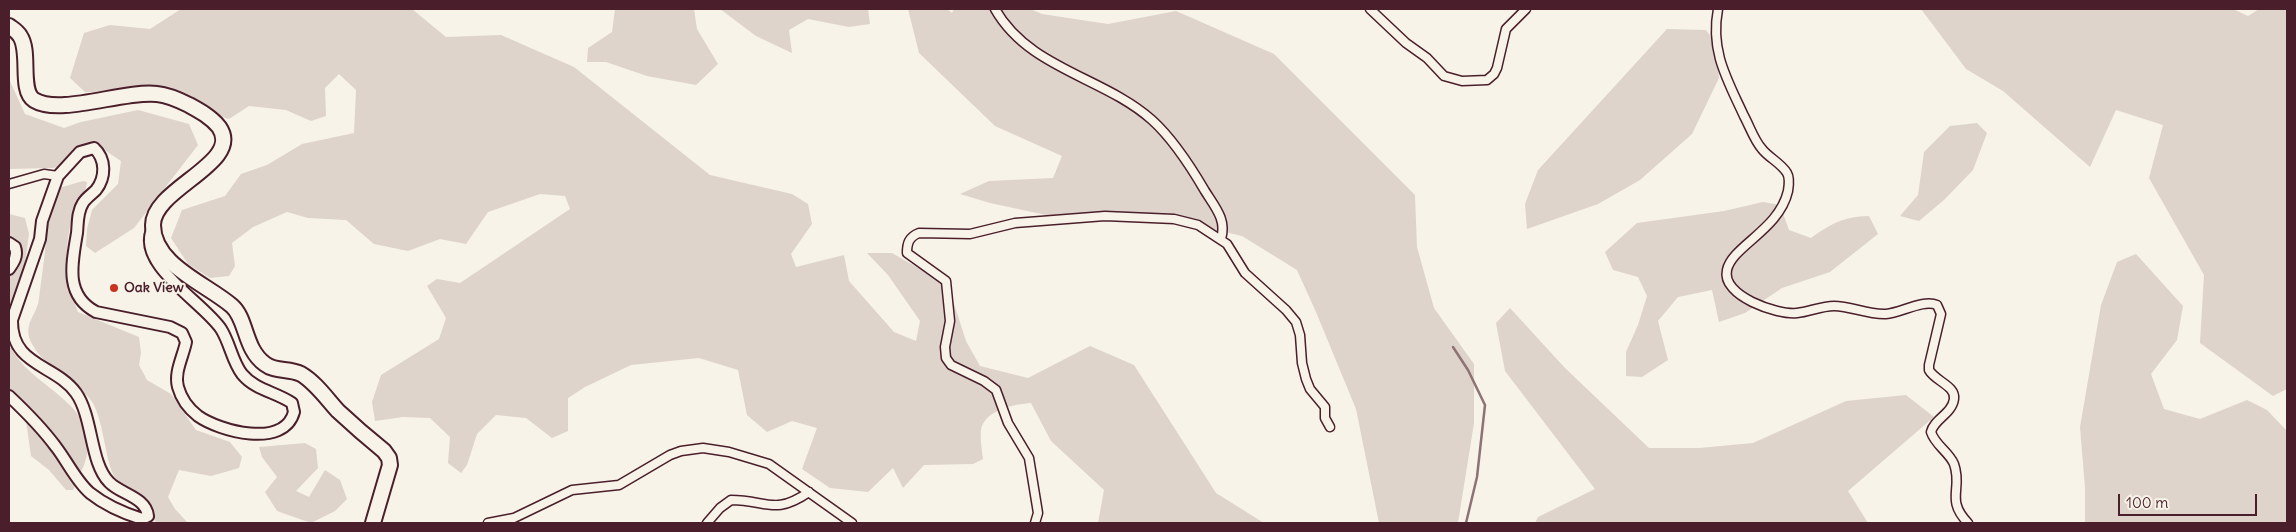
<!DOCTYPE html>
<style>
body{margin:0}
#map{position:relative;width:2296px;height:532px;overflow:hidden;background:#f7f3e8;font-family:Delius,sans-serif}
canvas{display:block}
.frame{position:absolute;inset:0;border:10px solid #4a1f2b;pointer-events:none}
.scale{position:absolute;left:2118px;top:494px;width:139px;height:22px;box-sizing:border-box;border:2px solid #4a1f2b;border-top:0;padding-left:6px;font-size:15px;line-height:18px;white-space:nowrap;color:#4a1f2b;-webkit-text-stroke:4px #f7f3e8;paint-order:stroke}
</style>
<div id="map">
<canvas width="2296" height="532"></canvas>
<div class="frame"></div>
<div class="scale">100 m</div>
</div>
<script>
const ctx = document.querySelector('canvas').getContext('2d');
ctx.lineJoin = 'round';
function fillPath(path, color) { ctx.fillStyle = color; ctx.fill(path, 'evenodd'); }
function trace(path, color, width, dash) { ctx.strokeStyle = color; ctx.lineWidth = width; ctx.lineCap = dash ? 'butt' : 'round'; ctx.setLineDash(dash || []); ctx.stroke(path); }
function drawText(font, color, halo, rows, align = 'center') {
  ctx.font = font + ' Delius,sans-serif'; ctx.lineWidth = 4; ctx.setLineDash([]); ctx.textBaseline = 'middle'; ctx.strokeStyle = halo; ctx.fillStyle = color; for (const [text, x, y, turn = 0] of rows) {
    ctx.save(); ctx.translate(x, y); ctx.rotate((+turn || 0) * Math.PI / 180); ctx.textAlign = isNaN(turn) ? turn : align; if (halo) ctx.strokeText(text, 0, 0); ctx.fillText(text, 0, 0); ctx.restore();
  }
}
fillPath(new Path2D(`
 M181,9H412L446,37L501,35L574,67L710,175L792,194L808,204L812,224L791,254L796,267L844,255L849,281L894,332L916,341L920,321L888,275L867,253H892L948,285L966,341L980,366L1028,378L1090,346L1134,365L1216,493L1264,523H1098L1104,490L1051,441L1031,403C1015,404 984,410 981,430C980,439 982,450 983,459L973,464L924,465L903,488L893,468L868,492L830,488L802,469L817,428L792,421L767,432L747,415L738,370L699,358L631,365L585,387L568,398V431L552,438L526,418L496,415L477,434L467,465L461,473L448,463L450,437L430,418L403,417L375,421L372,402L381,375L439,339L446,318L427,286L437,279L460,283L570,209L565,196L540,194L488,212L466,244L440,239L408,251L374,244L346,220L308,218L287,212L253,227L232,243L235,266L229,276L210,278L188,264L171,238L182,210L225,196L241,174L267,165L302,144L354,133L356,90L339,74L325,88L326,116L311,121L286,110L249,106L229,119L206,112L163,94L85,92L70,78L84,33L110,25L150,29Z
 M615,9H694L697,29L718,64L696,85L647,76L606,62H587L588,48L612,32Z
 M720,9H868L870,24L849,27L808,19L789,30L792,53L756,36Z
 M908,9H947L952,13L954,9H1030L1042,14L1108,24L1176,11L1274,54L1415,195L1417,247L1434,308L1474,364V423L1458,523H1379L1356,409L1316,312L1297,270L1242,236L1174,220L1065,219L990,203L960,194L989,181L1053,178L1062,156L995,126L919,53Z
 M1921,9H2233L2248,16L2259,9H2287V389L2273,396L2200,343L2204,275L2149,178L2163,125L2116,110L2090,167L2003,91L1966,69Z
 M1667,29L1706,30L1716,44L1719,78L1692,134L1640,180L1598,204L1527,229L1525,204L1538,170Z
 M9,79L25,114L64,128L81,122L138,110L189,124L198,145L134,228L95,253L86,246L87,229L92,210L118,184L121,161L106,151L54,168L9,169Z
 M1977,123L1987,133L1973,170L1944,200L1919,221L1900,216L1918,195L1924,152L1950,126Z
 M83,181L87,182C86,195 78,196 75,206C64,245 63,273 78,312L139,337L141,353L139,365L147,380L171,394L196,430L230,442L242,457L239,468L211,476L179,470L168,497L175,509L188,523H156C149,502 121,493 112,472C105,455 102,413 90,399C73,379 45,368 32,344C21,324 38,315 39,298C42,273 47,246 46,222C46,210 42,203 45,192Z
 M1763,202L1780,205L1789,230L1811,238C1832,223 1843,217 1869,216L1878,234L1830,272L1782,288L1745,313L1719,322L1712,290L1678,297L1658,321L1668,360L1642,377L1626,376V352L1638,325L1647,296L1638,277L1613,270L1605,252L1637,223L1724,211Z
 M9,214L25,218L29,234L25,263L9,310Z
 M2136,254L2183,306L2177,340L2151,374L2164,409L2200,419L2247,400L2267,410L2287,431V523H2085V488L2080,427L2101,305L2117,262Z
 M1510,308L1565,368L1649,448H1699L1753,443L1846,401L1906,395L1934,417L1848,491L1868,523H1535L1538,517L1595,489L1505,371L1496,323Z
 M9,329C10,335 10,342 12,348C27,385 99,403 87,454C85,466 78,478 73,490H66L49,470L31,456L25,414L9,401Z
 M305,443L316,449L318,468L296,491L309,497L325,470L340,480L347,499L335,511L311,523L277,511L265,492L277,477L262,457L259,447Z`), '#ded4cc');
trace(new Path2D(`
 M1453,347L1468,370L1485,405L1477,477L1466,523`), '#8e7275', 2.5);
const minor = new Path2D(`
 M995,9C1029,69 1104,77 1152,120C1173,139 1191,167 1205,191C1215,207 1227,220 1221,239
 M1370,9L1406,43L1427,58L1444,76L1462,81L1487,80L1494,74L1497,68L1506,29L1526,9
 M1718,9C1710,51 1727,79 1744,116C1750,127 1754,140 1762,149C1769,158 1781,163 1787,173C1790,178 1789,185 1788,191C1779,230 1732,246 1727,270C1721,296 1777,315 1797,313C1809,312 1821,306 1834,306C1851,306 1868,315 1886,314C1901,313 1923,299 1937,305L1941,314L1929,365V370C1935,381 1956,386 1954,399C1952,414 1934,419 1931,432C1935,445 1949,452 1954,464C1963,489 1945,499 1968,523
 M9,184L44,174L58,176
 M488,523L514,518L572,490L619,485L670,455L681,451L703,448L729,452L769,464L852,523
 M707,523L720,508L731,500C767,500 774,516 809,492
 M1035,523L1038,513L1029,458L1008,423L996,390L984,381L951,365L946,358L945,347L950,321L946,281L907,253C907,243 909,237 919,233L970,234L1015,223L1105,216L1174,219L1198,225L1227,244L1245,273L1286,310L1296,322L1300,335L1302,363L1306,379L1310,389L1325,407V418L1330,427`);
const tertiary = new Path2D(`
 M9,243L15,247C18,256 14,262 9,269
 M9,396C26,412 42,428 56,447C67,461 76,481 90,493C105,505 123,513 142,519L148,516C146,497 120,494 109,482C90,463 93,417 76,393C55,364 11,366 12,320L40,239L42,221L58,176L80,152L94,148C106,159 106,177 96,190C92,194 86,198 83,203C77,212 78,224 77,233C72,263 64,295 96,312L170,327L182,333L186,342C183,357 174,372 178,387C181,398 189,409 198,416C219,431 284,449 294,412L292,403C276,392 255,390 242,374C232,361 230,343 221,329C204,303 137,265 152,230`);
const trunk = new Path2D(`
 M9,26C13,29 17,31 20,36C31,52 19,90 34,100C60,116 124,90 157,94C168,95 179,100 189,105C200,111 211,117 219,127C244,163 153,188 153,225C153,265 207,284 232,306C247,319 244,349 265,364C275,372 289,368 301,374C315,382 327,399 338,411C353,425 368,438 384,451L389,458L390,465L373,523`);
trace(minor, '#4a1f2b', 11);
trace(tertiary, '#4a1f2b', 14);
trace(trunk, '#4a1f2b', 18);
trace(minor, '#f7f3e8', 8);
trace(tertiary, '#f7f3e8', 10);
trace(trunk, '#f7f3e8', 14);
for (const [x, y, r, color] of [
 [114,288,5,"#c8321e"]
]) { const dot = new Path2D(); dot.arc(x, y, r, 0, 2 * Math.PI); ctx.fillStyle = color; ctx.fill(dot); trace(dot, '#f7f3e8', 2); }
drawText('bold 14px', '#4a1f2b', '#f7f3e8', [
 ["Oak View",124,288]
], 'left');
</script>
